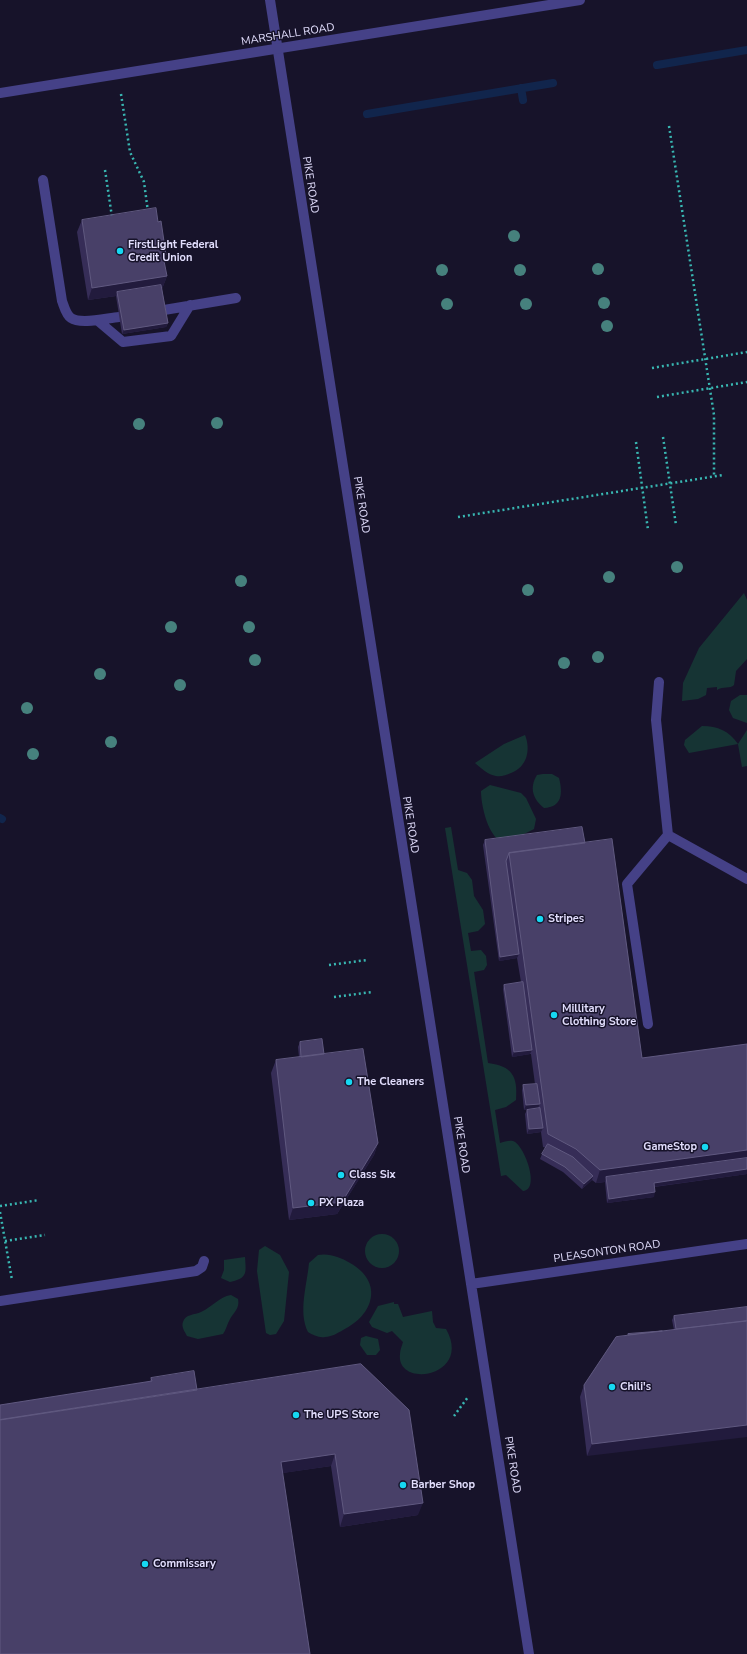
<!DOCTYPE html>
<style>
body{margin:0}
canvas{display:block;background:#17132a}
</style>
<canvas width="747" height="1654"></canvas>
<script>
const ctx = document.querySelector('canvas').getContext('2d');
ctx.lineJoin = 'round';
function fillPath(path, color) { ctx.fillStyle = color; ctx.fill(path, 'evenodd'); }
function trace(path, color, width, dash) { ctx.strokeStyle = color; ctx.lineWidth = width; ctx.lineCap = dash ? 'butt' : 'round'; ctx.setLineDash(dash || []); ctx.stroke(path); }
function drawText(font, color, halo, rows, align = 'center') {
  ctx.font = font + ' "Nunito Sans",sans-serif'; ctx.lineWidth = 3; ctx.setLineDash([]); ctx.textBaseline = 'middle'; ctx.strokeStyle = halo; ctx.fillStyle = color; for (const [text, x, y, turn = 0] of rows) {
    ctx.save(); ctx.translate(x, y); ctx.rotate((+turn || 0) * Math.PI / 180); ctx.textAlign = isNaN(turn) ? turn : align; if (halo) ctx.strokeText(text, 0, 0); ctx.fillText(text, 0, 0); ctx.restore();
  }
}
fillPath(new Path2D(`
 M744,593L747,600V659L736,671L734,685C730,689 723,686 717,690V687L707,688L706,695L698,699L682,701L683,683L699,648Z
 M740,695H747V723L733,718L729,710L731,701Z
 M702,726C718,726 729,731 738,744L747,730V766L742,767L738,744L689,753L684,745L685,740Z
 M525,735C531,750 527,767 511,773C506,775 501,777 496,776C488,775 481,768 475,763L504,744Z
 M543,774H552L559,778C563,794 562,807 544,808C533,799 529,788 537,775Z
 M490,785L521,793L526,798L536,819L534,829L518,837L499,840C487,832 481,804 481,791Z
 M451,827L458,870L467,873L472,880L474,896L483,910L485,924L478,931L468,933L471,951L481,950L486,956L487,965L484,970L474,972L488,1063C512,1066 518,1076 516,1100L506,1107L495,1110L500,1143C504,1142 509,1140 513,1141C524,1144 541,1190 523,1191L506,1175L501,1176L445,828Z
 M365 1251a17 17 0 1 1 34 0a17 17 0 1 1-34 0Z
 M265,1246L280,1255L289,1272L284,1321L276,1334L270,1335L266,1333L257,1271L259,1250Z
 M318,1255C329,1253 340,1257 350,1263C384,1282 374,1315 343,1330C338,1333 331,1337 325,1337C319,1338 313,1335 308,1332C298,1312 307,1285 309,1263Z
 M245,1257C246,1273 248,1278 230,1282L221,1278L224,1270V1260Z
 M231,1295L238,1299C240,1308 234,1312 230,1319C227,1324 226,1330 223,1334L198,1339L187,1336C185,1332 181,1327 183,1322C185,1314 195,1315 201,1312C212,1307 219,1297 231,1295Z
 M394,1302V1304H398L403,1317L432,1311L433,1322L436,1328L446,1329C473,1377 396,1389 400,1354C400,1350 402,1346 403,1342L392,1331L387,1333L372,1327L369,1322L378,1306Z
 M366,1336L378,1339L380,1350L376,1355H367L360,1345L361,1338Z`), '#163434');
trace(new Path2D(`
 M657,65L747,50
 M521,88L523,100
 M367,114L553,83
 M0,818L2,819`), '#11254c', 8);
trace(new Path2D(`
 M121,94L130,152L144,182L148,212
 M669,126L714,415V476
 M105,170L112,217
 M652,368L747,352
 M657,397L747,382
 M663,437L676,525
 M636,442L648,530
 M458,517L723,475
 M329,965L367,960
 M334,997L372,992
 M0,1206L39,1200
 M0,1212L12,1280
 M5,1241L45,1235
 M454,1416L468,1397`), '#38b7b2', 2.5, [2, 3]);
trace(new Path2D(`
 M43,180L62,301C64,306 66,315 71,318C81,325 107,318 119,317
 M164,310L236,298
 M97,320L123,342L171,336L190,305
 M659,682L656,720L668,835L747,879
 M648,1024L627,884L668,835
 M0,1301L196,1271L202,1267L204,1261`), '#454187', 10);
trace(new Path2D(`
 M270,0L529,1654
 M471,1284L747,1244`), '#454187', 10);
trace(new Path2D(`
 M0,93L580,0`), '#454187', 10);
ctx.fillStyle = '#46817d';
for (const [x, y] of [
 [514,236],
 [598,269],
 [442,270],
 [520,270],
 [604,303],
 [447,304],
 [526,304],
 [607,326],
 [217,423],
 [139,424],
 [677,567],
 [609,577],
 [241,581],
 [528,590],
 [171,627],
 [249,627],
 [598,657],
 [255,660],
 [564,663],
 [100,674],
 [180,685],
 [27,708],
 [111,742],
 [33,754]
]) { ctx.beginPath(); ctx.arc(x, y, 6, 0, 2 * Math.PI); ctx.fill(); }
fillPath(new Path2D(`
 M82,220L158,222L166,255L164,262L167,276L162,289L168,323L166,327L122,334L116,296L88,300L77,232Z
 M485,840L585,843L642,1058L747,1174L654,1187V1197L607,1203L605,1182L596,1183L592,1180L582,1189L563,1172L540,1159L542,1154L546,1148L543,1147L541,1132L527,1134L525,1114L527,1110L538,1109V1108L524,1110L522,1090L523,1085L535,1084L531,1054H530L512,1057L503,989L504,985L521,982L517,958L499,961L483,845Z
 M300,1042L324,1054L378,1143L374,1155L337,1214L289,1220L271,1073L276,1060L299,1057L298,1047Z
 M747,1307L587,1456L580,1397L584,1385L662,1331L674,1330L672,1320L674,1316Z
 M361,1364L418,1515L340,1527L331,1466L282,1473L150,1381L151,1378L197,1390Z`), '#362d57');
fillPath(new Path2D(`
 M166,255L162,268L163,256Z
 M167,276L162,289L117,292L116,296L88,300L92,288Z
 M168,323L166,327L122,334L124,330Z
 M519,954L517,958L499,961L500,957Z
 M532,1050L530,1054L512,1057L514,1052Z
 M540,1104L538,1108L524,1110L526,1105Z
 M543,1128L541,1132L527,1134L529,1129Z
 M378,1143L374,1155L337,1214L289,1220L293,1208Z
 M747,1150V1162L606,1177L605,1182L596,1183L600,1170Z
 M747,1169V1174L652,1187L654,1183Z
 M593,1176L592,1180L582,1189L584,1184Z
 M655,1192L654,1197L607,1203L609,1199Z
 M747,1425V1437L587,1456L592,1444Z
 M335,1454L331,1466L276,1474L281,1462Z
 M423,1503L418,1515L340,1527L344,1514Z`), '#221b3d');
const building = new Path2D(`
 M156,208L158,222L161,221L166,255L163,256L167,276L92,288L82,220Z
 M161,285L168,323L124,330L117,292Z
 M582,827L585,843L509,853L506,861L519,954L500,957L485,840Z
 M612,839L642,1058L747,1044V1150L600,1170L576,1149L548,1134L509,853Z
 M523,982L532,1050L514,1052L504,985Z
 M322,1039L324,1054L301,1057L300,1042Z
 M363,1049L378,1143L342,1202L293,1208L276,1060Z
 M537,1084L540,1104L526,1105L523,1085Z
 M540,1108L543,1128L529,1129L527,1110Z
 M548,1144L573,1157L593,1176L584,1184L565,1167L542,1154Z
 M747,1158V1169L654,1183L655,1192L609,1199L606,1177Z
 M747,1307V1321L676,1329L674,1316Z
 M747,1321V1425L592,1444L584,1385L616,1337Z
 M662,1331L628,1335V1334Z
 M361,1364L409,1410L423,1503L344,1514L335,1454L281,1462L310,1654H0V1420Z
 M194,1371L197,1390L0,1420V1405L152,1381L151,1378Z`);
fillPath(building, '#484068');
trace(building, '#605980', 1);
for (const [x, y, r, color] of [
 [120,251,4,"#16d8f2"],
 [540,919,4,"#16d8f2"],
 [554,1015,4,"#16d8f2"],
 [349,1082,4,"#16d8f2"],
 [705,1147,4,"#16d8f2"],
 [341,1175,4,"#16d8f2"],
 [311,1203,4,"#16d8f2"],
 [612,1387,4,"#16d8f2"],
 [296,1415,4,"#16d8f2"],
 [403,1485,4,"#16d8f2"],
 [145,1564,4,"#16d8f2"]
]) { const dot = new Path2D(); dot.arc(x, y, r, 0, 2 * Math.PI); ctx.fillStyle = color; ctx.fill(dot); trace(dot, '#17132a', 1.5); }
drawText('11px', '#e2defd', '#17132a', [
 ["MARSHALL ROAD",288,35,-9],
 ["PIKE ROAD",310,185,81],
 ["PIKE ROAD",361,505,81],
 ["PIKE ROAD",410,825,81],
 ["PIKE ROAD",461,1145,81],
 ["PLEASONTON ROAD",607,1252,-8],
 ["PIKE ROAD",512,1465,81]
]);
drawText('bold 11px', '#e2defd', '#17132a', [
 ["FirstLight Federal",128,245],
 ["Credit Union",128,258],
 ["Stripes",548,919],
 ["Millitary",562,1009],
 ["Clothing Store",562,1022],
 ["The Cleaners",357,1082],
 ["GameStop",697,1147,"right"],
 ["Class Six",349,1175],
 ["PX Plaza",319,1203],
 ["Chili's",620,1387],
 ["The UPS Store",304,1415],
 ["Barber Shop",411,1485],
 ["Commissary",153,1564]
], 'left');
</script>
